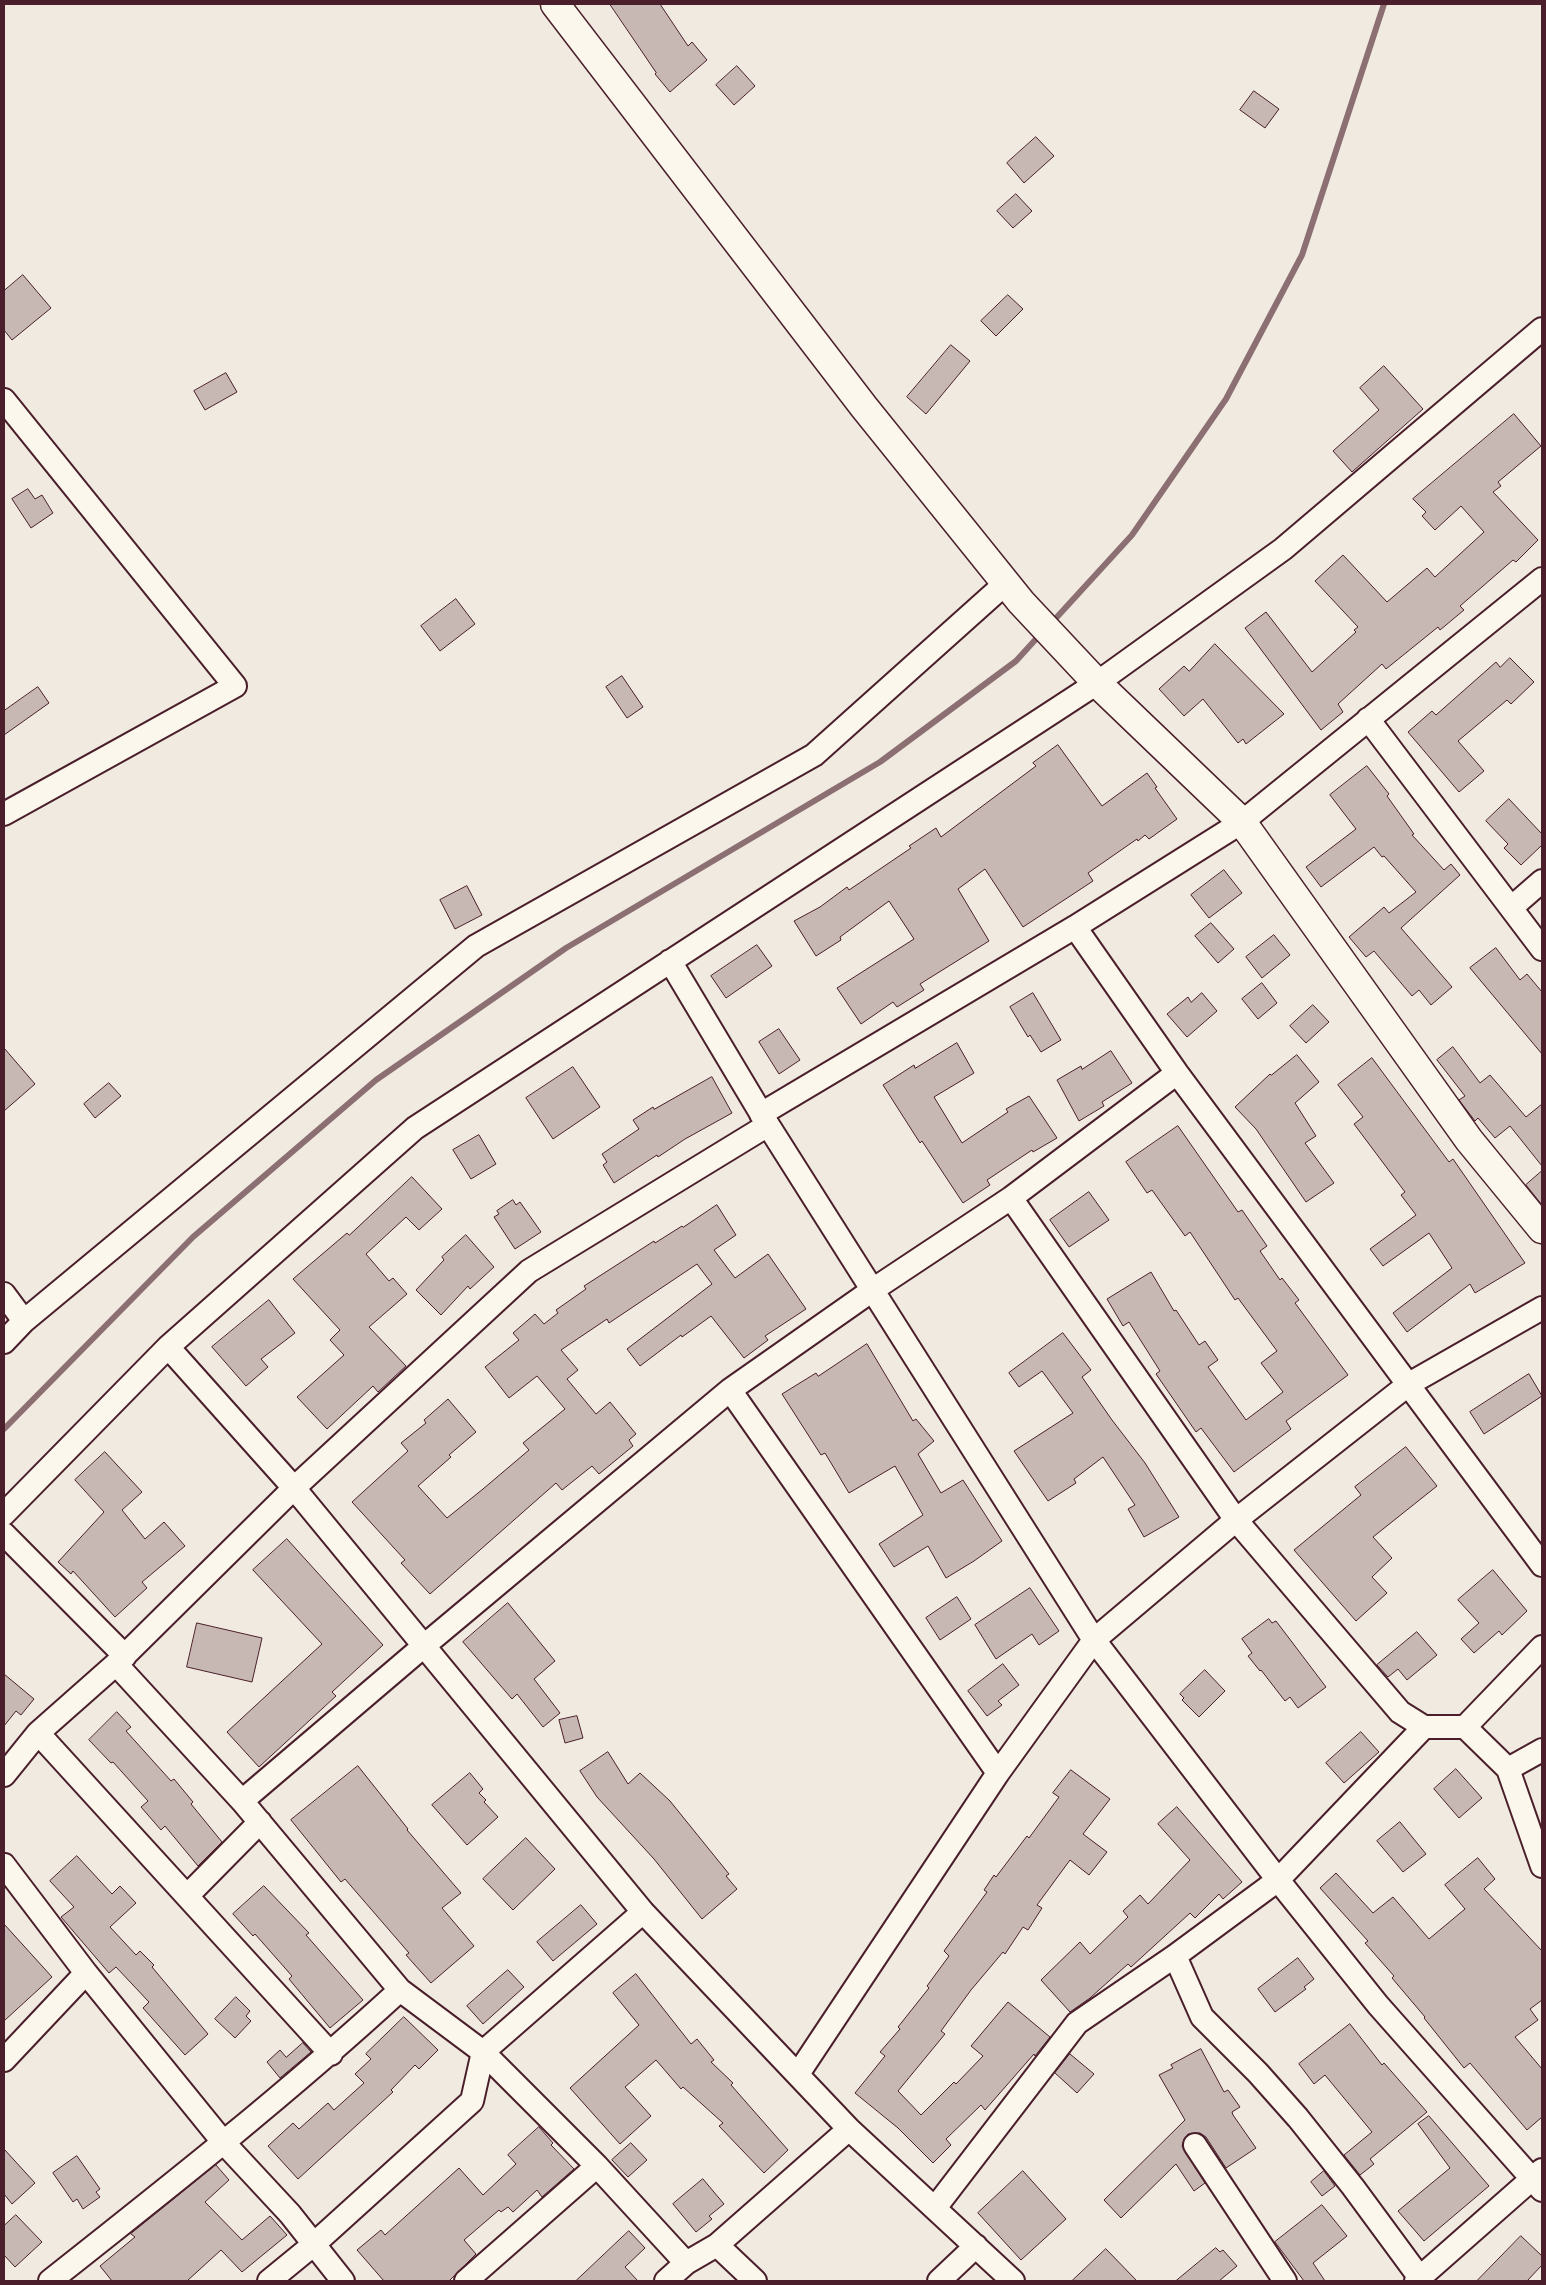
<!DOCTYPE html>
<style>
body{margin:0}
#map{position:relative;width:1546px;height:2285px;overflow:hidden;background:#f0eae0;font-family:"Balsamiq Sans",sans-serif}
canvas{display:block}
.frame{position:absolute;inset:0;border:5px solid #4a1f2b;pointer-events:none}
</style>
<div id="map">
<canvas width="1546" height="2285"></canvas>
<div class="frame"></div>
</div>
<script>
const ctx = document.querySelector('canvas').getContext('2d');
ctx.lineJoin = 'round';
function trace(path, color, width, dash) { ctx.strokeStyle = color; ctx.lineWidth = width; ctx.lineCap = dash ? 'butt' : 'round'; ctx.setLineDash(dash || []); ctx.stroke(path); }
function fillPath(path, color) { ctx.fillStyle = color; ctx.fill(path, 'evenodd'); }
trace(new Path2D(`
 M1057,617L1132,535L1226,399L1302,255L1384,4
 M4,1429L193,1237L376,1080L566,948L880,762L1016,661L1036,639`), '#8c6f72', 6);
const building = new Path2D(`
 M610,4H660L688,46L692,42L707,60L670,92L655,74L656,73Z
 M737,66L755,86L734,105L716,85Z
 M1254,91L1279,109L1265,128L1240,110Z
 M1036,137L1054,156L1024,183L1007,163Z
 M1016,194L1032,211L1013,228L997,211Z
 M23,275L51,308L12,340L4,330V291Z
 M1008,295L1023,309L996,336L981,321Z
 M951,345L970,361L926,414L907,397Z
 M1384,366L1423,409L1352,472L1333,451L1379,410L1360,388Z
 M226,373L237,392L205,410L194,391Z
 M1514,414L1541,446L1498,482L1501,486L1493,492L1538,540L1516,562L1513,560L1460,606L1464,610L1440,630L1438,627L1386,669L1382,664L1338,704L1343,712L1321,730L1245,628L1266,612L1312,672L1356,632L1354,630L1358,627L1315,581L1343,555L1387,602L1427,568L1435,577L1484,532L1461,506L1435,530L1422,516L1426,512L1413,499Z
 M28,489L35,499L42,495L53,513L31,528L12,499Z
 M456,599L475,624L440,651L421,626Z
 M1215,644L1284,714L1246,744L1243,739L1238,743L1203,699L1184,716L1159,689L1184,666L1189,671Z
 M1510,658L1534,682L1511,704L1507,700L1458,741L1484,771L1459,792L1408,732L1432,711L1436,715L1496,662L1500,667Z
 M622,676L643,707L627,718L606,687Z
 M38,687L49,703L4,735V711Z
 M1058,745L1102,806L1147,773L1157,787L1155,788L1177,819L1149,839L1145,835L1138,841L1137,839L1088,873L1093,881L1023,927L985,869L958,889L989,941L920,984L924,990L897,1007L893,1002L861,1024L837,988L914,939L889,901L840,937L841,940L816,956L794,921L820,907L847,887L849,890L911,848L909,846L936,828L941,837L1036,766L1033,763Z
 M1367,766L1389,794L1387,796L1414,834L1412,835L1444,870L1451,864L1460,875L1401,928L1452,987L1431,1005L1419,990L1412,996L1374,951L1366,957L1349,937L1384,907L1389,913L1416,892L1384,856L1382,857L1374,847L1321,887L1306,867L1356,829L1330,795Z
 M1509,799L1542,834V845L1521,865L1504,848L1508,844L1486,821Z
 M1224,870L1242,893L1209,918L1191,895Z
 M467,886L482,915L455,929L440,900Z
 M1211,923L1234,949L1218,963L1195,936Z
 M1274,935L1290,955L1262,978L1246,957Z
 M757,945L772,966L726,998L711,976Z
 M1496,948L1520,980L1527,974L1542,992V1054L1470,968Z
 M1262,983L1277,1003L1258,1019L1242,999Z
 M1033,993L1061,1040L1041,1052L1030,1035L1028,1037L1010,1007Z
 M1202,993L1217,1011L1187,1037L1167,1014L1188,997L1191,1002Z
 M1313,1005L1329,1022L1306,1043L1290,1026Z
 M779,1029L800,1060L779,1074L759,1042Z
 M957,1043L974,1073L934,1097L962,1143L1008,1112L1006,1109L1029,1096L1057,1138L1033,1152L1032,1150L987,1180L990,1185L963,1203L922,1141L920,1143L883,1085L914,1065L915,1068Z
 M1453,1047L1480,1083L1490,1075L1526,1117L1542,1104V1166L1510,1126L1495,1138L1478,1118L1475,1121L1459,1100L1465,1096L1437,1060Z
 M4,1048L35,1084L4,1111Z
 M1111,1051L1132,1083L1102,1102L1104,1106L1079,1121L1057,1080L1081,1066L1082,1069Z
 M1297,1055L1319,1082L1295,1103L1316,1136L1305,1143L1334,1183L1306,1202L1256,1129L1235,1107L1270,1074L1271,1075Z
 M1372,1058L1449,1162L1453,1159L1525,1263L1475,1293L1470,1284L1407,1332L1393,1313L1452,1268L1429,1233L1383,1266L1370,1249L1416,1215L1401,1195L1405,1192L1354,1124L1363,1117L1338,1085Z
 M573,1067L600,1107L553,1139L526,1098Z
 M712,1077L732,1113L685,1139L658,1157L657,1155L614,1183L603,1165L607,1162L602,1154L639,1129L633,1120L653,1107L654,1109Z
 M109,1083L121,1096L95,1118L84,1104Z
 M1178,1126L1238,1212L1242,1210L1267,1246L1260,1251L1280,1280L1282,1278L1299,1300L1295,1303L1348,1375L1286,1421L1291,1429L1234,1472L1201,1428L1196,1432L1156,1374L1160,1371L1129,1322L1123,1326L1107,1299L1151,1272L1174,1311L1176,1310L1199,1345L1205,1341L1218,1360L1208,1367L1246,1420L1283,1392L1261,1363L1277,1351L1238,1298L1235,1300L1190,1232L1185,1236L1152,1190L1147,1193L1126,1162Z
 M479,1135L496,1164L471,1179L453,1150Z
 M1542,1171V1205L1526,1185Z
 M412,1177L442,1209L419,1230L406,1217L366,1254L389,1281L393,1278L407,1294L369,1327L406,1366L378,1392L373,1386L327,1429L297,1397L344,1355L330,1340L340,1330L293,1279L347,1233L349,1235Z
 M1089,1192L1109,1220L1069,1247L1050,1220Z
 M513,1200L516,1205L520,1202L541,1232L515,1249L494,1217L499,1214L497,1211Z
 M717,1205L736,1235L714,1250L735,1278L768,1254L806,1309L765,1336L768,1340L744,1358L711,1316L682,1337L681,1335L640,1366L627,1349L712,1284L697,1264L609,1323L607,1319L561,1350L578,1370L567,1379L596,1414L610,1402L636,1434L629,1440L633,1446L599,1474L592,1466L562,1490L556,1483L430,1594L401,1563L405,1560L352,1502L408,1451L401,1443L426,1423L424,1420L448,1399L476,1432L449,1455L451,1457L418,1486L447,1518L483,1489L529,1450L523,1443L565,1409L537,1376L509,1398L485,1367L519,1340L513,1333L535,1314L544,1324L558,1313L556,1310L586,1289L584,1286L654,1241L655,1243L682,1226L683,1227Z
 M466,1235L494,1267L470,1289L468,1286L441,1315L416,1290L444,1260L442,1257Z
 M269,1300L295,1333L261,1359L268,1367L246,1386L212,1347Z
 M1063,1333L1091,1370L1082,1377L1112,1420L1145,1463L1179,1517L1144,1537L1128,1509L1135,1505L1103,1457L1074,1479L1076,1483L1048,1501L1014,1451L1073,1413L1042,1371L1019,1387L1009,1373Z
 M867,1344L913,1421L916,1419L934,1441L918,1454L941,1493L963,1480L1002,1541L974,1561L946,1578L928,1546L894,1567L879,1544L923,1515L895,1466L849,1493L825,1453L821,1455L782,1394L816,1373L818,1376Z
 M1529,1374L1542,1396L1484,1434L1470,1412Z
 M1406,1447L1437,1486L1373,1537L1392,1558L1372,1577L1387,1593L1356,1621L1294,1550L1361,1495L1355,1487Z
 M105,1452L142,1492L122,1510L145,1539L164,1522L185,1546L142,1582L147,1588L115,1617L73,1571L71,1574L58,1562L104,1512L75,1480Z
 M287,1539L383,1645L332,1692L336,1696L259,1767L227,1732L322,1644L253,1570Z
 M1493,1570L1527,1611L1502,1635L1499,1631L1474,1653L1461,1639L1479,1623L1458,1600Z
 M1030,1588L1059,1631L1039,1645L1032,1634L996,1659L975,1625Z
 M957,1597L971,1619L940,1640L926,1618Z
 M508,1603L555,1661L534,1679L560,1713L543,1727L517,1694L512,1699L463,1642Z
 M1269,1619L1272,1623L1276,1621L1326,1687L1298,1708L1290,1697L1285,1701L1261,1670L1260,1671L1248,1656L1252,1653L1242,1639Z
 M197,1623L262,1638L252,1682L187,1667Z
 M1417,1632L1437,1655L1407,1680L1398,1669L1388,1677L1377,1665Z
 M1003,1664L1019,1685L998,1701L1002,1705L987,1716L968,1691Z
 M1205,1670L1225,1691L1199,1717L1182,1700L1184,1698L1180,1694Z
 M4,1674L34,1699L21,1715L16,1711L4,1726Z
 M117,1712L131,1727L126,1731L171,1781L174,1779L193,1802L191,1804L222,1842L198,1866L165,1826L161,1830L141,1807L148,1801L113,1762L111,1763L89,1740Z
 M577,1716L583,1738L565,1743L559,1720Z
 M1361,1732L1379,1752L1344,1783L1326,1763Z
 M608,1752L628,1784L640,1773L670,1801L729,1874L726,1876L737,1889L702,1919L654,1859L597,1797L580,1771Z
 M358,1766L408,1829L407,1830L461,1893L442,1908L474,1946L431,1983L406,1955L409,1953L345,1879L341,1882L291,1820Z
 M1456,1769L1482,1798L1459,1818L1434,1789Z
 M1071,1770L1110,1799L1083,1834L1107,1852L1089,1875L1070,1860L1037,1905L1042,1908L1028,1930L1023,1927L1005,1954L1003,1952L971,1990L941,2031L945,2034L898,2091L921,2115L954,2082L956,2084L983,2056L971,2046L1008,2002L1050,2037L1035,2056L1034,2054L985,2110L981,2105L946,2139L951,2145L933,2163L898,2128L855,2093L885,2056L880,2052L900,2029L898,2027L929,1988L927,1986L949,1956L944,1951L987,1892L984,1890L994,1875L996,1877L1027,1836L1029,1838L1059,1797L1053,1793Z
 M470,1773L483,1789L479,1793L486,1800L484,1802L498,1817L467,1845L432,1805Z
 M1177,1807L1242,1882L1223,1899L1219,1894L1195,1918L1190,1913L1131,1967L1128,1964L1090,1998L1070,2012L1041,1980L1080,1942L1090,1954L1128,1917L1123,1911L1140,1895L1148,1904L1190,1860L1158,1824Z
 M1400,1822L1426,1854L1403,1872L1377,1841Z
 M526,1838L555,1869L513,1910L483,1879Z
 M77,1856L112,1894L120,1886L136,1903L110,1927L136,1955L140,1951L154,1965L152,1967L208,2034L185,2055L143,2008L149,2002L116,1967L109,1973L61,1917L74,1907L50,1881Z
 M1478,1858L1495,1879L1484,1889L1542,1951V2000L1530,2009L1538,2020L1515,2037L1542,2069V2117L1527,2130L1470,2063L1464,2068L1424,2018L1425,2017L1392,1978L1394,1976L1365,1943L1368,1941L1320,1888L1336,1873L1373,1913L1393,1897L1429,1939L1465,1909L1445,1885Z
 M264,1886L309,1933L306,1935L363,2000L330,2028L289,1979L292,1976L255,1934L253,1936L233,1914Z
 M581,1905L597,1924L553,1961L537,1942Z
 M4,1924L52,1977L4,2021Z
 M1298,1958L1314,1979L1304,1987L1306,1989L1275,2012L1258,1989Z
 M508,1970L524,1987L483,2024L467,2006Z
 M636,1974L691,2044L697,2039L714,2060L711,2062L733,2083L731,2085L788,2150L764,2173L719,2126L723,2123L683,2087L681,2089L656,2060L625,2087L651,2116L620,2144L570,2088L639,2025L613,1993Z
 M236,1997L250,2011L246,2016L251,2021L235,2038L215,2019Z
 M404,2017L438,2050L419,2069L415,2065L391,2090L393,2092L298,2179L268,2146L293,2123L299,2129L328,2103L334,2110L364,2083L355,2074L371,2059L366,2054Z
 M1350,2024L1382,2065L1384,2063L1427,2112L1370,2159L1374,2164L1360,2175L1344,2155L1372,2132L1325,2075L1314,2084L1299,2064Z
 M303,2043L311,2052L280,2078L267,2062L280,2050L286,2057Z
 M1201,2049L1224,2092L1228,2090L1240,2107L1232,2112L1233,2115L1256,2148L1226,2168L1206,2137L1200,2133L1188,2134L1184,2139L1182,2146L1205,2183L1194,2191L1176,2164L1121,2218L1104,2200L1185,2120L1159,2075L1173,2068L1171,2065Z
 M1070,2054L1094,2074L1077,2093L1055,2073Z
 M1429,2116L1489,2186L1424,2241L1398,2211L1450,2168L1418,2124Z
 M539,2127L553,2143L551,2145L574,2169L542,2197L537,2190L513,2212L508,2207L501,2212L499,2210L464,2240L476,2254L449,2281H384L357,2250L381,2230L385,2235L459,2168L483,2195L516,2164L508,2155Z
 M631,2143L647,2160L628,2177L612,2160Z
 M4,2149L35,2183L12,2204L4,2194Z
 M77,2156L100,2189L96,2192L100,2197L83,2209L77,2199L73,2202L53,2173Z
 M216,2165L229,2180L205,2202L242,2240L270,2216L287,2235L242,2272L221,2250L187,2281H112L100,2266L135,2237L131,2234Z
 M1023,2171L1066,2219L1021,2260L978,2213Z
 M1324,2171L1335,2186L1322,2196L1311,2182Z
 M703,2179L724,2204L709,2216L712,2219L696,2232L673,2204Z
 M1322,2205L1347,2236L1313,2263L1325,2281H1304L1275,2242Z
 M16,2215L42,2242L15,2267L4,2255V2226Z
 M629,2231L645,2248L625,2267L638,2281H576Z
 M1521,2236L1542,2256V2265L1527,2281H1477Z
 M1216,2248L1220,2252L1223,2250L1237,2266L1219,2281H1176Z
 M1106,2249L1137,2281H1072Z`);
fillPath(building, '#c8b8b3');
trace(building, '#4a1f2b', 1);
const street = new Path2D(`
 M4,400L235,686L4,814
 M1368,719L1542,949
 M1511,908L1542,881
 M1075,927L1177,1073L1542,1565
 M670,961L768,1125L1094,1640L1278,1880L1378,2005L1542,2190
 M761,1114L1075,927L1242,822L1542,579
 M1011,1198L1236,1520L1400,1712L1424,1727H1465L1508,1769L1542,1866
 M4,1294L24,1321
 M4,1342L24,1321L476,946L814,755L1006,583
 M168,1347L294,1488L643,1912L849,2129L1013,2281
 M730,1390L998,1773
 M4,1514L168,1347L415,1128L1097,683L1283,549L1542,329
 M4,1534L125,1656
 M116,1664L242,1801L400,1990L483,2052L597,2166L686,2263
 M1465,1727L1542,1647
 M38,1733L331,2054
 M1508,1769L1542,1750
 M4,1775L38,1733L116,1664L294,1488L529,1271L768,1125
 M242,1801L425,1645L730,1390L874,1289L1011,1198L1177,1073
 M4,1865L86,1973L224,2143L290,2214L343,2281
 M187,1896L260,1822
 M1175,1956L1202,2017L1258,2073L1298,2118L1353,2187L1420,2278
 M4,2060L86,1973
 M798,2074L998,1773L1094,1640L1236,1520L1409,1384L1542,1308
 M1195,2145L1285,2281
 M935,2208L1077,2023L1175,1956L1278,1880L1424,1727
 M717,2245L755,2281
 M50,2281C169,2187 288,2093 400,1990
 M269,2281L313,2245L472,2101L483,2052L643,1912
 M466,2281L597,2166
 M666,2281L686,2263L717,2245L849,2129
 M939,2281L976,2246
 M1416,2281L1542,2170`);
const secondary = new Path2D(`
 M555,4L864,407L1021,602L1097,683L1242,822L1469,1140L1542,1229`);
trace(street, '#4a1f2b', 26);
trace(secondary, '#4a1f2b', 31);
trace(street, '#fbf7ec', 22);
trace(secondary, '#fbf7ec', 28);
</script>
